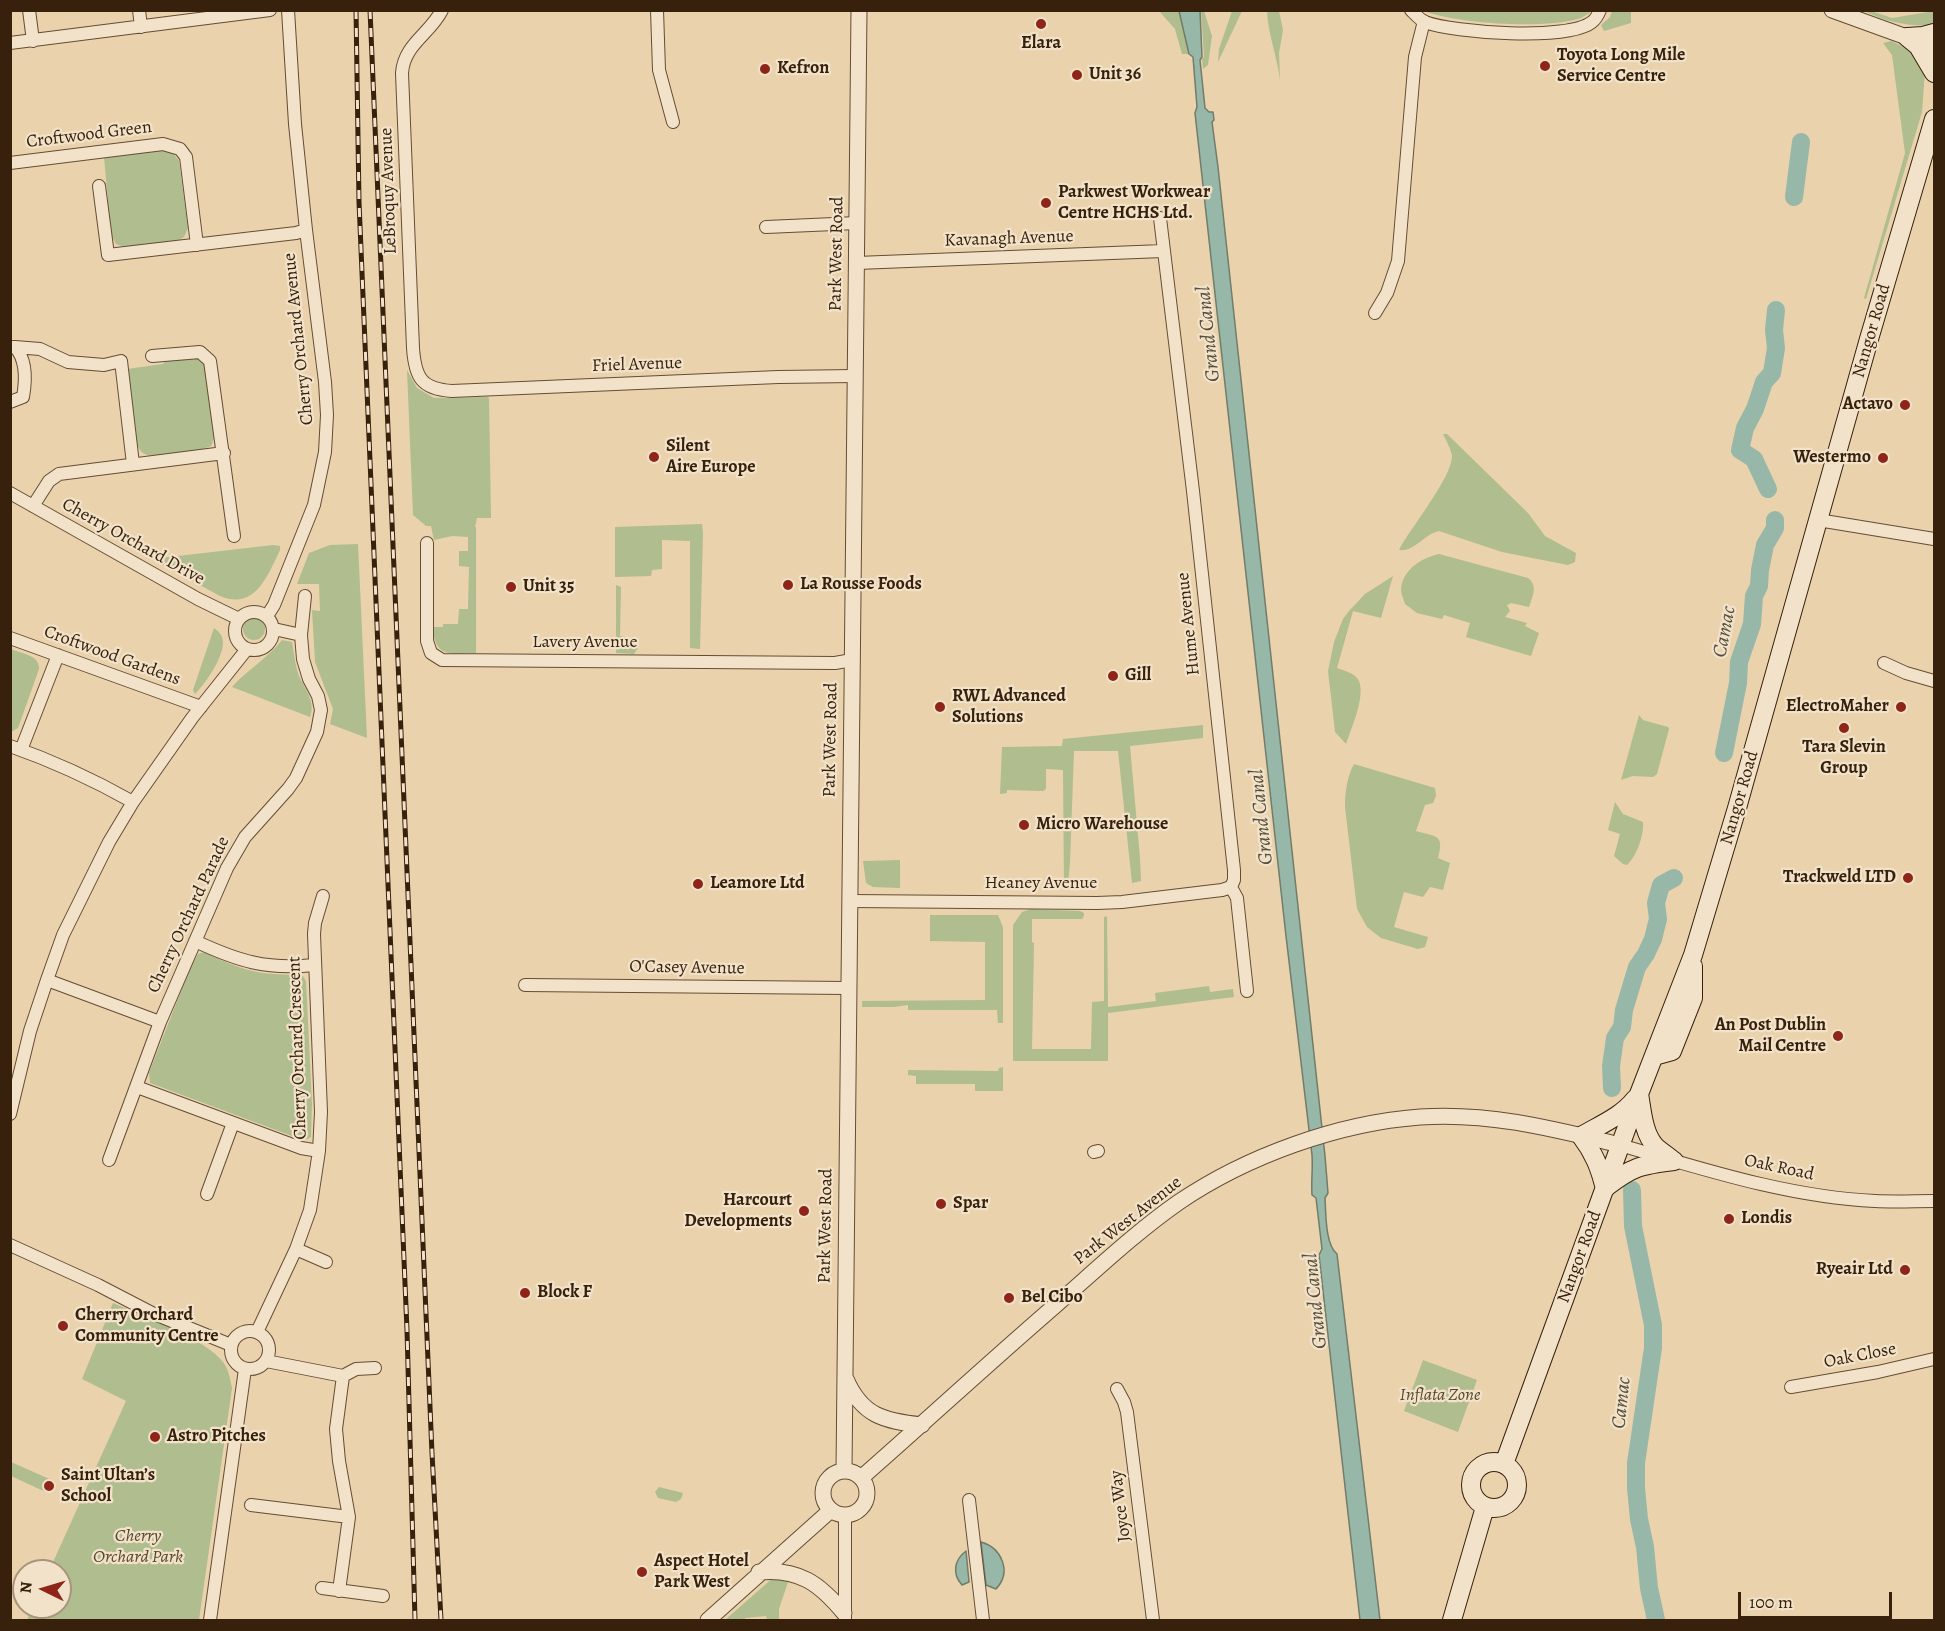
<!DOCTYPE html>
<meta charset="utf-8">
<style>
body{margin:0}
#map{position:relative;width:1945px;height:1631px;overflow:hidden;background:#e9d2ac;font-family:Alegreya,serif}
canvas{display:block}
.frame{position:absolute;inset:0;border:12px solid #38210c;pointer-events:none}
.north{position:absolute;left:12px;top:1559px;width:60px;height:60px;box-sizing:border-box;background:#f1e2c9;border:2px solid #a7957d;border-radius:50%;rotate:275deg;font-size:16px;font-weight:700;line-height:24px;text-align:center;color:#38210c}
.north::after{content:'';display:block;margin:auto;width:21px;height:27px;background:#8f2418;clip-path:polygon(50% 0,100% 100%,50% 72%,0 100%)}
.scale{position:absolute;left:1738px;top:1592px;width:154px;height:27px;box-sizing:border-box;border:3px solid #38210c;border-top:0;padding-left:8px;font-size:18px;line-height:21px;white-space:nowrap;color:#38210c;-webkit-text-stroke:4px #f1e2c9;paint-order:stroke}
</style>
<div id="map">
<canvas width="1945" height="1631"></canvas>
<div class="frame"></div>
<div class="north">N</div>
<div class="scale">100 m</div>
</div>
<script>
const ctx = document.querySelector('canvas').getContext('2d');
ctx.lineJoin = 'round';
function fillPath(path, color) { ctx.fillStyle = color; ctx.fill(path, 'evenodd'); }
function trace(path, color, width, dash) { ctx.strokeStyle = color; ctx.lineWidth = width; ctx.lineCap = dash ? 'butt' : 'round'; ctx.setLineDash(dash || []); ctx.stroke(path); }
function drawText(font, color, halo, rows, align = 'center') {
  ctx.font = font + ' Alegreya,serif'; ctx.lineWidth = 4.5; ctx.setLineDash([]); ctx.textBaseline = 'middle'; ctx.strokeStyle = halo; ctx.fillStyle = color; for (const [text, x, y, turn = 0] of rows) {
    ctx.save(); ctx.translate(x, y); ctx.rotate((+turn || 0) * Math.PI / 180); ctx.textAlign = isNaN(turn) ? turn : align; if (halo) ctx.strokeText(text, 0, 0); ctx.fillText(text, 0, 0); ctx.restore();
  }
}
fillPath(new Path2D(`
 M1159,11H1181L1189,54H1182L1175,29Z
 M1201,11H1204L1212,36L1208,65L1203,69L1202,59L1204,57Z
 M1232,11H1242L1218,62L1219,49Z
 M1267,11H1279L1283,30L1279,53L1280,80C1277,56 1268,34 1267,11Z
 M1424,11H1593C1588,13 1585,17 1578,19C1543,29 1458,24 1424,11Z
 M1612,11H1631V23L1604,31L1601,25L1610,17Z
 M1864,11H1871L1892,18L1934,11V25C1909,27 1887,22 1864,11Z
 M1891,41L1911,50L1925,71L1922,112L1866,299L1864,298L1905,153L1892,55L1883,43Z
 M166,150L174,154L179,161L188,228L184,237L176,242L127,248L116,244L111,234L104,157Z
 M195,357L203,362L207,370L215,436L211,446C200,451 153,461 143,453C140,451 139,448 137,445L127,369L163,364L165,361Z
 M407,370L417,388L434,398L488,397L489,399L491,518H477L475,527H476V653C451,654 434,658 433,627H443V624H458L459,609H468L469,567L459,566V551H468V537L452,536L434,540L431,526H426L413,515Z
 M1443,434H1447L1528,513L1545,536L1576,553L1575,562L1568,565L1502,552L1439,531C1424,534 1415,552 1399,550C1410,528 1452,478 1452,456C1451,449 1446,440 1443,434Z
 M702,524L703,533L700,649L690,648V541L662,540V569L652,570L651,576L615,577V527Z
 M358,544L367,738L330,724L333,709L315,662L312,610L320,611L319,584H297L309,553L330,545Z
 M273,545L280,546V550C268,575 255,611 220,596L152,559Z
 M1439,554L1528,578C1538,586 1533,595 1529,607L1511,603L1507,605L1510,611L1505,617L1527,623L1525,626L1539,633L1531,656L1466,637L1470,623L1444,615L1442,619L1417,613L1405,604C1404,600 1401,594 1401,589C1403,569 1422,558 1439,554Z
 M1393,576L1381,618L1353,611L1337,668C1342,670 1350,672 1355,676C1370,687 1351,729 1346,744L1335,732L1328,671L1334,642L1343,619L1349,611L1365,594Z
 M616,585L621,587L620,636L636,639L638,648L634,654L616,653Z
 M243 629a11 11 0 1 1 22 0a11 11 0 1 1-22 0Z
 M214,628C217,630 219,632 221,635C230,650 205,684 195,694L193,690Z
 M282,640L292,642C294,653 295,665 299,676C305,689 316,702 310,717L232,687C247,670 268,658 282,640Z
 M11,649C22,654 40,655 39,669L18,728L11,732Z
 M1639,715L1643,720L1668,727L1669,729L1657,774L1653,777L1633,776L1621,780Z
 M1203,725V738L1130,746L1140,858L1141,881L1132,883L1118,751H1074L1070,863L1068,884L1071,887V890H1064L1063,770L1046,769V789L1043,791L1007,790V793L1000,794L1002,747L1062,746L1063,739Z
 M1354,764L1435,788L1436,796L1433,803L1425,805L1416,831C1435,837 1445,833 1438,858L1450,863L1443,890L1430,887L1423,897L1404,892L1394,927L1428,937L1425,947L1418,949L1381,938L1367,927L1357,909L1345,807C1345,792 1347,777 1354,764Z
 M1615,802L1623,814L1643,822C1644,835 1637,856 1627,865L1623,864L1614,856L1620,834L1608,830Z
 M900,860V888L873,887L866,883L863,861Z
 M1031,909L1080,911L1084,913V916L1082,919H1032V942L1034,943L1032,1049H1091L1092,1002L1104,1001V917L1107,916L1108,1007L1156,1001L1155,993L1209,986L1210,992L1233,989L1234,997L1108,1013V1061H1013V925L1022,912Z
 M930,915H998L1003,927V1023H998L997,1010H908V1005L894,1007H862V1001L985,1000V942L930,941Z
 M204,952C226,963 249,973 274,974C284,975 293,974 303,976L306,981L312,1104L311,1137L308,1139L292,1136L150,1083L149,1073L190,968L198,954Z
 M1003,1067V1091H975V1084H916V1076L908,1075V1070L998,1071L999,1068Z
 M113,1303C141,1315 206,1339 223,1362C229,1370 230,1379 232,1388L199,1620H27L33,1607H60V1571H49L126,1401L82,1379Z
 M1423,1360L1477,1380L1458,1432L1404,1411Z
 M11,1462L54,1481L48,1493L11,1476Z
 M659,1487L683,1493L681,1499L676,1502L658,1498L655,1492Z
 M775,1576H790L779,1609V1620H767L766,1616L745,1618V1620H725Z`), '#b0bd8e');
const water = new Path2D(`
 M1179,11H1200L1202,57L1200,60L1205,108L1209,112H1213L1214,120L1212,122L1218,167L1325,1156L1328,1193L1325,1198C1326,1213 1325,1244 1337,1254L1380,1620H1360L1319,1255L1322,1249L1316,1198L1312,1195C1311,1181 1313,1169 1312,1155L1286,936L1195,113L1197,107L1193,57L1189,54Z
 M981,1542C1002,1548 1012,1572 996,1589L986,1585Z
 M966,1551L969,1582L962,1585C952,1574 954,1560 966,1551Z`);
fillPath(water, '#97b8a8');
trace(water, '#717c6a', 1.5);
trace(new Path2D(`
 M1794,197L1801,142
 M1768,489L1754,459L1740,450L1745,428L1755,409L1764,382L1772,373L1776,348L1774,330L1776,310
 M1724,753L1738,683L1739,662L1752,624L1754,596L1759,586L1760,570L1765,545L1775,528V520
 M1612,1088L1611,1066L1615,1038L1622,1027L1624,1010L1637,967L1646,954L1653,939L1658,919L1656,903L1661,885L1674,878
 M1632,1190L1633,1226L1653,1325V1348L1636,1463V1488L1639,1519L1645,1547L1649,1588L1656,1620`), '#97b8a8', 18);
const minor = new Path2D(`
 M29,10L33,41
 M139,10L141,27
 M442,10C430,34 404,44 402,73L413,348C415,377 421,389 452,391L778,377L855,376
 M657,10L659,70L673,122
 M1411,10C1415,14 1420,20 1425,22C1454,33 1568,41 1592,22C1596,19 1598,15 1600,10
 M10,43L270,10
 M10,163L163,144L180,149L186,157L197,245
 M99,186L108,255L296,233L306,230
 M1160,218L1193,491L1234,870V880L1231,887L1237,898L1247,991
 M766,227L857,223
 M857,263L1163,251
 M1375,313L1387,293L1398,261L1415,57L1424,21
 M15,347L40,349L68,362L104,365L121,361L133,464
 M152,356L200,352L210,361L234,536
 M10,402L23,397C26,380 27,360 15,347H11
 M10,493L198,599L239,619
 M33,506L49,481L59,474L224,453
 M1818,520L1934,539
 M427,543V641L431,653L442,660L835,663L852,660
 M235 631a19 19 0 1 1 38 0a19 19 0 1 1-38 0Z
 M267,616L274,605L314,505L325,452L327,415L325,382L306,230L295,124L288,10
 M274,629L301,635
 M10,638L201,707
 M1884,663L1906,673L1934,681
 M10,746C53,761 94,780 133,802
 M21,750L58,655
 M849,901L1097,903L1122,902L1222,890L1231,887
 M195,941C238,961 266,970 314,965
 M47,980L160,1022
 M525,985L848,988
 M137,1087L301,1148L319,1151
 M10,1114L30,1031L47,980L63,935L109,842L133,802L192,718L247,649
 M1620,1145C1703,1169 1788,1197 1875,1201C1895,1202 1915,1201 1934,1201
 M1094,1152L1098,1151
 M109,1160L160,1022L227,868L245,837L288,789L296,778L317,732L321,710L318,696L309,679L303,659L301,635L305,596
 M207,1194L233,1123
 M10,1245L98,1285L152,1313L231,1345
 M296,1249L326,1262
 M231 1350a19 19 0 1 1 38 0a19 19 0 1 1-38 0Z
 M257,1332L296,1249L310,1210L319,1151L321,1112L314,934L315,923L323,896
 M266,1361L343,1376
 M343,1376L356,1369L375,1368
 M1791,1387L1878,1372L1934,1359
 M1117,1389L1124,1402L1127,1412L1153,1620
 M969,1500L983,1620
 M251,1505L349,1517
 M322,1588L383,1596
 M339,1591L349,1517L339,1461L336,1429L343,1376
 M210,1620L245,1369
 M845,1620V1515`);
const tertiary = new Path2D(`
 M1832,10L1934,47
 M846,1379C862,1416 884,1421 922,1425
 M844,1470L859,10
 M823 1493a22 22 0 1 1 44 0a22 22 0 1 1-44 0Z
 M861,1478C927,1420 991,1361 1057,1304C1097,1269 1136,1232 1179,1202C1247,1156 1338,1123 1420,1117C1488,1112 1554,1129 1620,1145
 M759,1572C799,1568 820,1584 844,1613
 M708,1620L831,1510`);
const secondary = new Path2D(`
 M1907,37L1918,46L1934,73
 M1907,37L1923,36L1934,33
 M1654,1056L1672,1051L1693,998V966
 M1639,1094C1642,1110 1643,1133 1655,1146C1660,1151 1668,1156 1674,1161
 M1605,1188C1633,1166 1641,1165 1674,1161
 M1605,1189C1600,1168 1594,1153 1581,1136C1600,1125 1622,1116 1635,1099
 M1471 1485a23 23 0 1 1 46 0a23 23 0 1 1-46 0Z
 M1504,1464L1639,1094L1693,955L1737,808L1869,339L1934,119
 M1452,1620L1485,1507`);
trace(minor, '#644d34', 14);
trace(tertiary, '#644d34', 17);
trace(secondary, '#38210c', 20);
trace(minor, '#f1e2c9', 12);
trace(tertiary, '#f1e2c9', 15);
trace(secondary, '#f1e2c9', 18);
const rail = new Path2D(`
 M356,10L359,202L407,1330L415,1620
 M370,10L432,1453L441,1620`);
trace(rail, '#38210c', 5);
trace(rail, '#f1e2c9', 3, [9]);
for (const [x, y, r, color] of [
 [1041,24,6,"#8f2418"],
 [1545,66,6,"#8f2418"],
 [765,69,6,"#8f2418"],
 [1077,75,6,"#8f2418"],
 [1046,203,6,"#8f2418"],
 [1905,405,6,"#8f2418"],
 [654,457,6,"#8f2418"],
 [1883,458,6,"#8f2418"],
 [788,585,6,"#8f2418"],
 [511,587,6,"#8f2418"],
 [1113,676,6,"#8f2418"],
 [940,707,6,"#8f2418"],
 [1901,707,6,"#8f2418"],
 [1844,728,6,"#8f2418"],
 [1024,825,6,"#8f2418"],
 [1908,878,6,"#8f2418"],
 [698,884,6,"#8f2418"],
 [1838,1036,6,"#8f2418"],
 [941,1204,6,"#8f2418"],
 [804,1211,6,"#8f2418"],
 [1729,1219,6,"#8f2418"],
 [1905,1270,6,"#8f2418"],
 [525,1293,6,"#8f2418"],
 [1009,1298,6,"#8f2418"],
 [63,1326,6,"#8f2418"],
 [155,1437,6,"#8f2418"],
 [49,1486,6,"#8f2418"],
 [642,1572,6,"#8f2418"]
]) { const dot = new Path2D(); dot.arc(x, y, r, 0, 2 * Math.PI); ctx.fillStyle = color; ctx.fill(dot); trace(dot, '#f1e2c9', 2); }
drawText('bold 18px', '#38210c', '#f1e2c9', [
 ["Elara",1041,44,"center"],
 ["Toyota Long Mile",1557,56],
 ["Service Centre",1557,77],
 ["Kefron",777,69],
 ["Unit 36",1089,75],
 ["Parkwest Workwear",1058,193],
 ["Centre HCHS Ltd.",1058,214],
 ["Actavo",1893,405,"right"],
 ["Silent",666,447],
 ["Aire Europe",666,468],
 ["Westermo",1871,458,"right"],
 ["La Rousse Foods",800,585],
 ["Unit 35",523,587],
 ["Gill",1125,676],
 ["RWL Advanced",952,697],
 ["Solutions",952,718],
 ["ElectroMaher",1889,707,"right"],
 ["Tara Slevin",1844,748,"center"],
 ["Group",1844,769,"center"],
 ["Micro Warehouse",1036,825],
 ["Trackweld LTD",1896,878,"right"],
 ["Leamore Ltd",710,884],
 ["An Post Dublin",1826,1026,"right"],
 ["Mail Centre",1826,1047,"right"],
 ["Harcourt",792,1201,"right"],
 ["Developments",792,1222,"right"],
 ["Spar",953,1204],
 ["Londis",1741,1219],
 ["Ryeair Ltd",1893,1270,"right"],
 ["Block F",537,1293],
 ["Bel Cibo",1021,1298],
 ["Cherry Orchard",75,1316],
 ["Community Centre",75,1337],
 ["Astro Pitches",167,1437],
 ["Saint Ultan’s",61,1476],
 ["School",61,1497],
 ["Aspect Hotel",654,1562],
 ["Park West",654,1583]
], 'left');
drawText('18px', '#38210c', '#f1e2c9', [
 ["Croftwood Green",89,135,-7],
 ["LeBroquy Avenue",389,191,-92],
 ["Kavanagh Avenue",1009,239,-2],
 ["Park West Road",837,254,-89],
 ["Nangor Road",1872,331,-74],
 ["Cherry Orchard Avenue",299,339,-96],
 ["Friel Avenue",637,365,-2],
 ["Cherry Orchard Drive",133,542,29],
 ["Hume Avenue",1189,624,-96],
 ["Lavery Avenue",585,643],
 ["Croftwood Gardens",112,656,20],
 ["Park West Road",831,740,-89],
 ["Nangor Road",1740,798,-74],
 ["Heaney Avenue",1041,884],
 ["Cherry Orchard Parade",189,915,-65],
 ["O'Casey Avenue",687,968,1],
 ["Cherry Orchard Crescent",298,1048,-92],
 ["Oak Road",1779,1168,12],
 ["Park West Avenue",1128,1221,-38],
 ["Park West Road",826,1226,-89],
 ["Nangor Road",1580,1257,-70],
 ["Oak Close",1860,1356,-11],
 ["Joyce Way",1121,1506,-97]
]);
drawText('italic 18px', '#56482c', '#f1e2c9', [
 ["Inflata Zone",1440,1396],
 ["Cherry",138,1537],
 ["Orchard Park",138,1558]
]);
drawText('italic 20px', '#544e3b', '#f1e2c9', [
 ["Grand Canal",1209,334,-96],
 ["Camac",1725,632,-79],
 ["Grand Canal",1262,817,-96],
 ["Grand Canal",1316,1301,-96],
 ["Camac",1622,1403,-84]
]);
</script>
